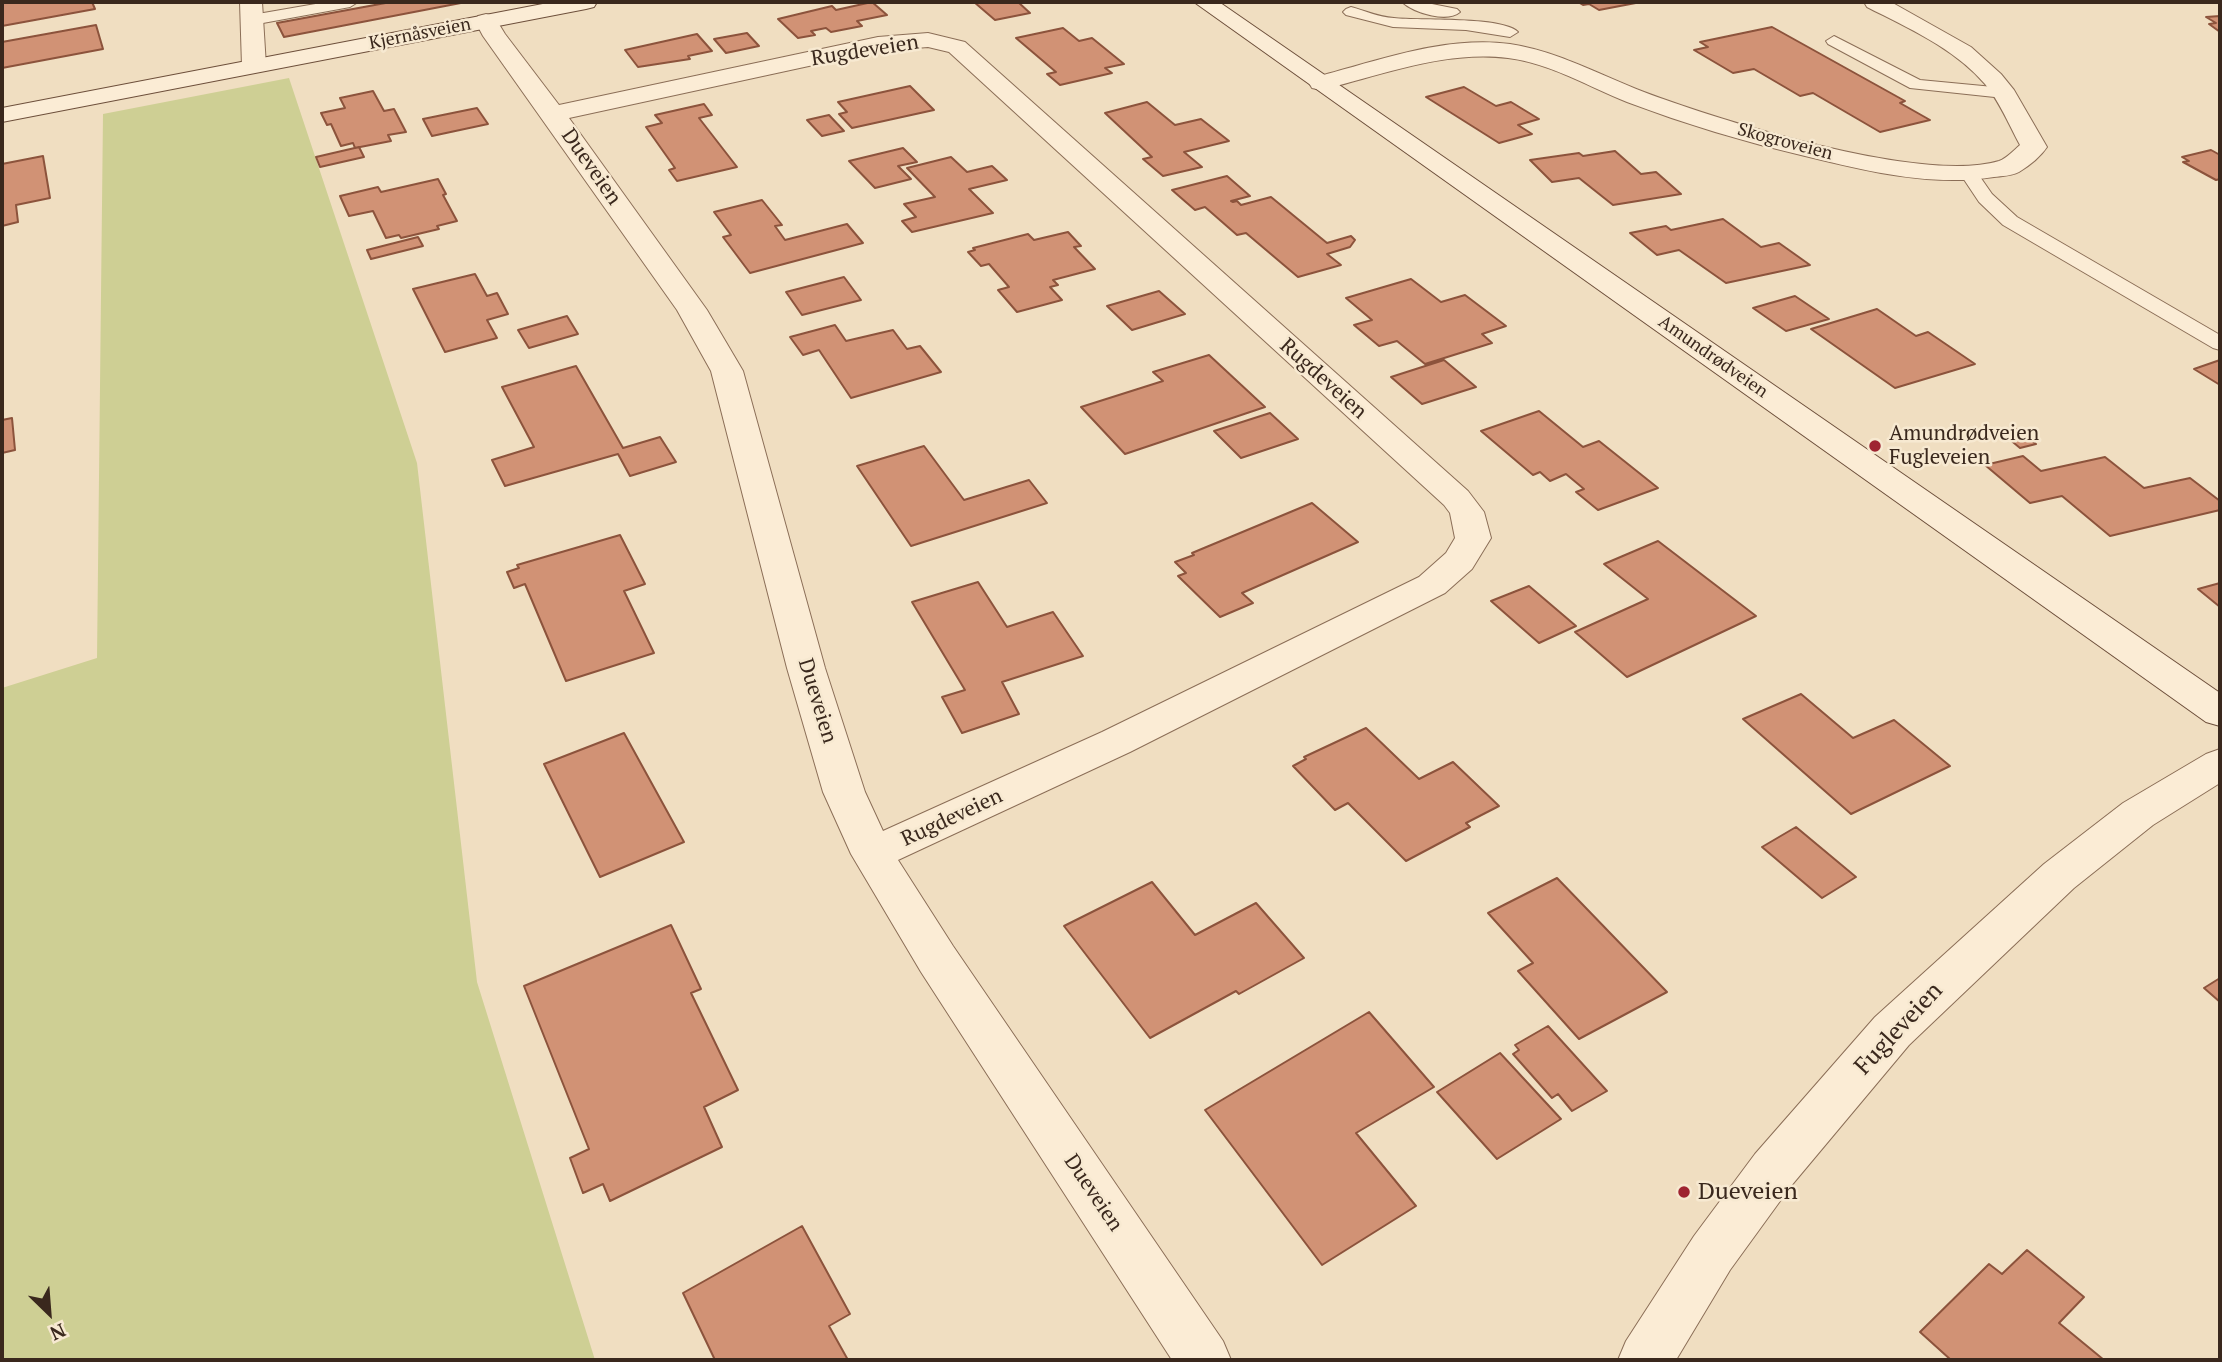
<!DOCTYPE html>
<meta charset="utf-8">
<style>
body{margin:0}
#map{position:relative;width:2222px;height:1362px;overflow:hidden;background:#f0dec1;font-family:"PT Serif",serif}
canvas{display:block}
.frame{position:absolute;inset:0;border:4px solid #3a281d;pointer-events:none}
.north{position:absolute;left:14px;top:1278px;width:70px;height:70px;-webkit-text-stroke:5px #f7e9d1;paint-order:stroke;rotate:155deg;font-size:19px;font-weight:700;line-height:28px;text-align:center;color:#3a281d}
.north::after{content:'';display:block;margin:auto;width:24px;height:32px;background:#3a281d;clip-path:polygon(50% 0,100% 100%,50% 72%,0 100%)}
</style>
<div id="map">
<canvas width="2222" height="1362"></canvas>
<div class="frame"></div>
<div class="north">N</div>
</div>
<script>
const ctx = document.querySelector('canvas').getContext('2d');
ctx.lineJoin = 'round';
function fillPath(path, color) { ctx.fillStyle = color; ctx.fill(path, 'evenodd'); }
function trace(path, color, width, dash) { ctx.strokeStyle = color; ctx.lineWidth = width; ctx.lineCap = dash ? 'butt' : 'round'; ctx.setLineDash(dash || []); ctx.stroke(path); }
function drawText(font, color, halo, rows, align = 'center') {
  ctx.font = font + ' "PT Serif",serif'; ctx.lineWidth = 5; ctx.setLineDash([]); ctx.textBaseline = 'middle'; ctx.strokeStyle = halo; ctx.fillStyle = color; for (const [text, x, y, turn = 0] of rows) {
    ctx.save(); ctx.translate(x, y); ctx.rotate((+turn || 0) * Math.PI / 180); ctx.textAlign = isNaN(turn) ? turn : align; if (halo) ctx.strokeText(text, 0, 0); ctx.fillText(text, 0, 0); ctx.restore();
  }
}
fillPath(new Path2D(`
 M289,78L417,463L477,982L595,1360H2V688L97,658L103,114Z`), '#cecf94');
const building = new Path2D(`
 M2,2H92L95,9L2,26Z
 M391,2H466L284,37L277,23Z
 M872,2L887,15L857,21L862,26L831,32L826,28L811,31L815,35L798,38L778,19L832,6L836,10Z
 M974,2H1018L1030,13L995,20Z
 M1578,2H1641L1599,10L1589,4L1583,5Z
 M2220,16V32L2209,24L2216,23L2206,17Z
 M96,25L103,49L2,68V42Z
 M1772,27L1905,101L1900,103L1930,120L1880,132L1813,93L1800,96L1754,69L1733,73L1694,50L1708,47L1700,42Z
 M1063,28L1079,41L1092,38L1124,64L1105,68L1112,73L1060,85L1047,74L1056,72L1016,38Z
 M747,33L759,46L726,53L714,39Z
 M697,34L712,51L688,56L690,59L638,67L625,50Z
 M910,86L934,110L852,128L839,114L847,112L838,102Z
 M1464,87L1496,106L1511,102L1539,119L1518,125L1532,134L1499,143L1426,97Z
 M373,91L384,111L394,109L406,132L388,135L391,141L355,148L353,143L341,146L331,124L327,125L321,113L345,108L340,98Z
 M1147,102L1175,125L1201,119L1229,141L1184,152L1202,167L1163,176L1143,159L1152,157L1105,113Z
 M704,104L712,115L699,118L737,167L677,181L669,170L675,168L646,127L662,123L655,115Z
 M477,108L488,124L432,136L423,119Z
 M829,115L844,131L822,136L807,120Z
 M359,147L364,157L320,167L316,157Z
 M903,148L917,162L898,166L911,179L875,188L849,161Z
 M2211,150L2220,155V179L2216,180L2183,162L2189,161L2182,157Z
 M1615,151L1641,174L1656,172L1681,194L1613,205L1579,178L1552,182L1530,160L1579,153L1583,156Z
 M43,156L50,198L16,205L18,222L2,226V164Z
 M951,157L967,172L992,166L1007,180L969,189L993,213L912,232L902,221L916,217L904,204L935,197L907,168Z
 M1227,176L1250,196L1231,201L1233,202L1237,201L1241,205L1271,197L1327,243L1351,236L1355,240L1350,247L1327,254L1341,265L1298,277L1246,233L1237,235L1205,207L1195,210L1172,190Z
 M438,179L446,194L443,195L457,221L437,226L439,229L401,238L399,235L386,238L373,211L349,216L340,196L378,187L381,192Z
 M762,200L782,225L775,226L785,240L847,224L863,243L750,273L723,237L731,235L714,212Z
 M1723,219L1761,247L1779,243L1810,265L1726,283L1679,250L1657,255L1630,233L1666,226L1671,230Z
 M1068,232L1081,246L1074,247L1095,269L1053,280L1058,285L1050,287L1062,300L1017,312L998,290L1009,287L989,264L981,266L968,252L975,250L973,248L1028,234L1034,240Z
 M418,237L423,246L371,259L367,250Z
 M475,274L487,296L497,293L508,314L487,320L497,338L445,352L413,289Z
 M844,277L861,300L802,315L786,292Z
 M1411,279L1441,302L1465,295L1506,326L1482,334L1492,343L1425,364L1397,341L1379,346L1354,325L1372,320L1346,298Z
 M1159,291L1185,314L1132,330L1107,306Z
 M1795,296L1829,319L1786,331L1753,308Z
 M1877,309L1916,336L1928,332L1975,364L1895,388L1811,329Z
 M567,316L578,334L529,348L518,330Z
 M835,325L846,341L893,330L907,349L920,346L941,372L851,398L819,350L803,355L790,337Z
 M1209,355L1265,407L1125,454L1081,407L1163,381L1153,372Z
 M1444,360L1476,387L1422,404L1391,377Z
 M2220,360V385L2194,369Z
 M576,366L623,448L660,437L676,462L630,476L618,454L505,486L492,460L534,447L502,387Z
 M1539,411L1583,447L1599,441L1658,488L1598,510L1576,492L1584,489L1566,474L1550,481L1540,472L1533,475L1481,431Z
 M1270,413L1298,439L1241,458L1214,431Z
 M12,418L15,450L2,453V420Z
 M2018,429L2036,444L2020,448L2002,433Z
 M924,446L964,500L1029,480L1047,503L911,546L857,466Z
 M2023,456L2041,471L2105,457L2144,488L2190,478L2220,501V510L2110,536L2062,496L2030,503L1985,465Z
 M1312,503L1358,542L1242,593L1253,603L1220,617L1178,576L1186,573L1175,562L1194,555L1192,553Z
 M620,535L645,584L624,591L654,653L566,681L525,584L514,588L507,572L519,568L517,565Z
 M1658,541L1756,616L1627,677L1575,632L1648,599L1604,564Z
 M978,582L1007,627L1053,612L1083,656L1002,682L1019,714L962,733L942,697L965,690L912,602Z
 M2220,583V607L2198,589Z
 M1529,586L1576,626L1539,643L1491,601Z
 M1801,694L1853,738L1894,720L1950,766L1851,814L1743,719Z
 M1366,728L1419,779L1453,762L1499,806L1466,823L1470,827L1406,861L1348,803L1335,810L1293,766L1306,759L1304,757Z
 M624,733L684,842L600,877L544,764Z
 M1796,827L1856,877L1822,898L1762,847Z
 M1557,878L1667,992L1579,1039L1518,971L1533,963L1488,913Z
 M1152,882L1195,935L1256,903L1304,958L1239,994L1236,991L1150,1038L1064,926Z
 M671,925L701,989L691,993L738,1090L704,1107L722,1147L610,1201L603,1184L583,1193L570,1158L589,1149L524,986Z
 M2220,978V1002L2204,988Z
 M1369,1012L1434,1087L1356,1133L1416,1206L1322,1265L1205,1110Z
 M1548,1026L1607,1091L1572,1111L1558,1094L1552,1098L1513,1054L1519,1050L1515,1045Z
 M1500,1053L1561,1119L1497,1159L1437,1092Z
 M802,1226L850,1314L829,1326L848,1360H715L683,1293Z
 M2027,1250L2084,1297L2059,1323L2104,1360H1951L1920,1332L1989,1264L2002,1274Z`);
fillPath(building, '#d19275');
trace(building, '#8c533c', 2);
const lane = new Path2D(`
 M327,2H358L350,7L252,25L244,20L252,15Z
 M1402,2H1422L1457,9L1460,12C1447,23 1414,13 1402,2Z
 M1351,7C1366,11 1378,17 1394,18C1419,21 1502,16 1518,32L1510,37L1466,30L1393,27L1346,15L1343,12L1346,9Z
 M1834,36L1920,80L2004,88L2012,93L2004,98L1910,88L1828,44L1826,41Z
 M1970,170L1976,171L1992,194L2017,217L2220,335V350L2213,348L2003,225L1979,202L1961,175Z`);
const street = new Path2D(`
 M240,2H262L266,66L262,71H246L242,66Z
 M1864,2H1891L1971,47L2001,74L2014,90L2047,147C2041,156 2029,166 2019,172C2012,176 2002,176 1994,177C1931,187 1866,171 1805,156C1745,142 1685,124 1627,102C1589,87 1550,63 1508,58C1445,50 1382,75 1321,90L1312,88L1309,83L1312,78C1375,62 1444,35 1510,44C1557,51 1600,75 1644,92C1721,121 1922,184 1999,161C2007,158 2014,150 2020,145C2009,125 2000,102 1985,84C1954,48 1908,28 1867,7Z
 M486,14L494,16L505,34L559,105L878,37L928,33L965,42L1468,491L1484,512L1491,538L1472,569L1445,593L1130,752L898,860L953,946L1223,1341L1231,1360H1172L921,972L851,854L823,792L787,668L711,371L677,310L483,36L475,21L478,16ZM928,47L949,52L1444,505L1450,513L1455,538L1446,553L1419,577L1102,732L883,831L865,792L825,668L743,371L707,310L569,118L878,51Z
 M2220,749V783L2153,825L2074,888L1909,1045L1791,1186L1730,1270L1676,1360H1618L1626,1341L1694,1236L1755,1154L1875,1017L2044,864L2123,803L2206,754Z`);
const secondary = new Path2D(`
 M553,2H597L594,7L586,9L2,122V108Z
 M1194,2H1219L2220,693V726L2206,722Z`);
trace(lane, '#8b6e57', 2);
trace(street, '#8b6e57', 2);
trace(secondary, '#6d4f3b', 2);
fillPath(lane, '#fbecd5');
fillPath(street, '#fbecd5');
fillPath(secondary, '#fbecd5');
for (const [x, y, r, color] of [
 [1875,446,7,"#9e2431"],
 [1684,1192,7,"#9e2431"]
]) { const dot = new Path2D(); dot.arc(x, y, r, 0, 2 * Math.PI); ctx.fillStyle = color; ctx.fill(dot); trace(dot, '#f7e9d1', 2.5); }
drawText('18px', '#3a281d', '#f7e9d1', [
 ["Kjernåsveien",420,34,-11],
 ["Skogroveien",1785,142,15],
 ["Amundrødveien",1713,357,35]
]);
drawText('21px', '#3a281d', '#f7e9d1', [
 ["Rugdeveien",865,51,-9],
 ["Dueveien",591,167,55],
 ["Rugdeveien",1323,379,42],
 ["Dueveien",817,701,73],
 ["Rugdeveien",952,818,-25],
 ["Dueveien",1093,1193,56]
]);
drawText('21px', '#3a281d', '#f7e9d1', [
 ["Amundrødveien",1889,434],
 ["Fugleveien",1889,458]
], 'left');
drawText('24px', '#3a281d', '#f7e9d1', [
 ["Fugleveien",1899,1029,-47]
]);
drawText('24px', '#3a281d', '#f7e9d1', [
 ["Dueveien",1698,1192]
], 'left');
</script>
